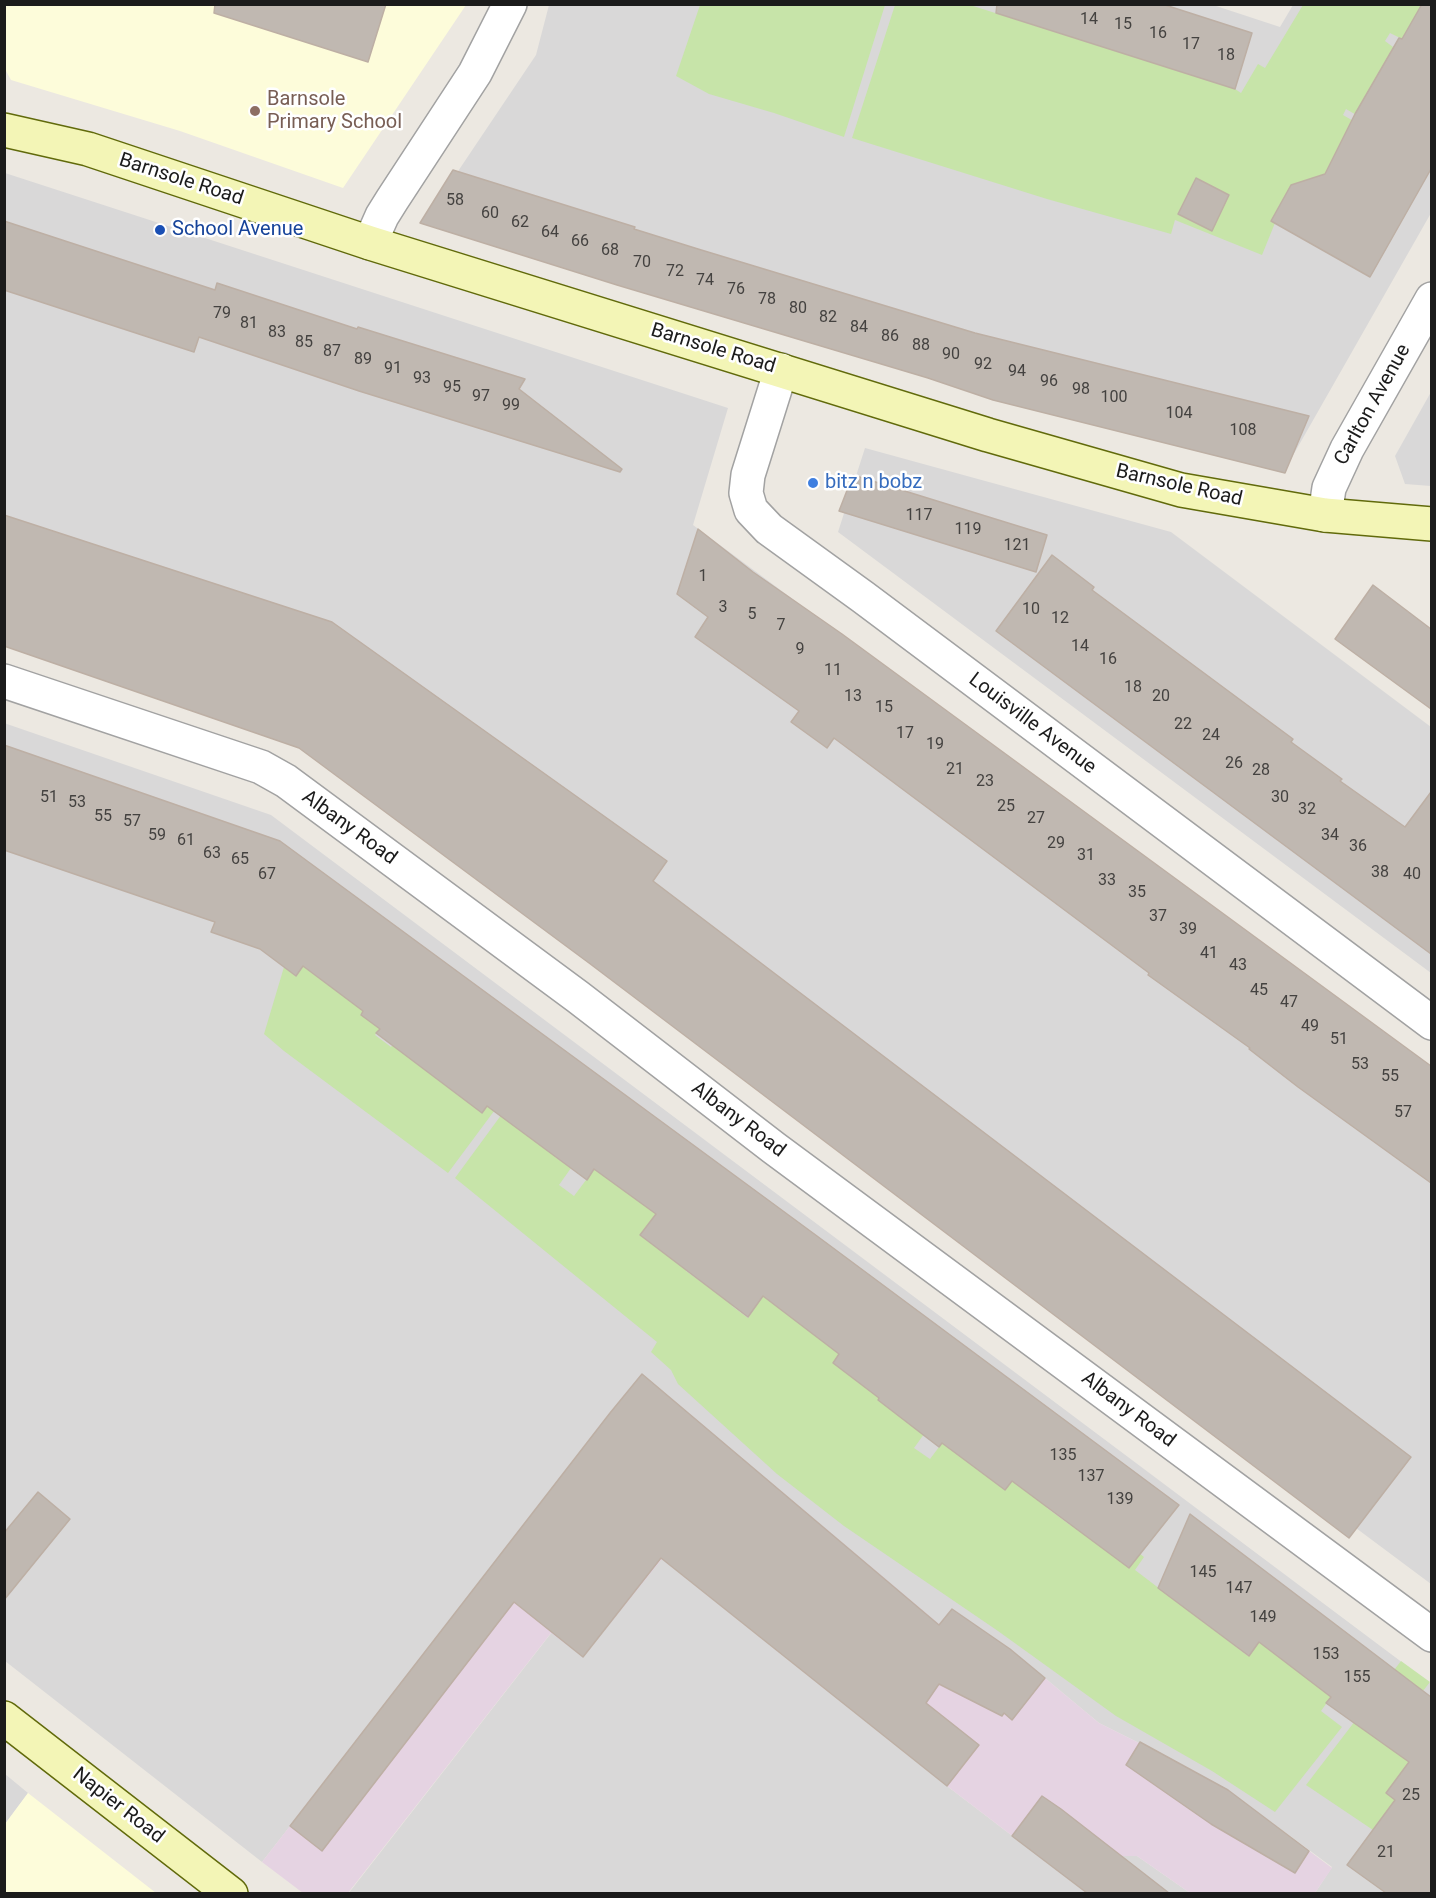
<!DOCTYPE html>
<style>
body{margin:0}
#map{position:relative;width:1436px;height:1898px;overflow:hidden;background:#ece8e1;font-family:Roboto,sans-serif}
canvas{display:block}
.frame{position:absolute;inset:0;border:6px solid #1b1b1b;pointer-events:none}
</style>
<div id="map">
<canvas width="1436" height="1898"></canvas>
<div class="frame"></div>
</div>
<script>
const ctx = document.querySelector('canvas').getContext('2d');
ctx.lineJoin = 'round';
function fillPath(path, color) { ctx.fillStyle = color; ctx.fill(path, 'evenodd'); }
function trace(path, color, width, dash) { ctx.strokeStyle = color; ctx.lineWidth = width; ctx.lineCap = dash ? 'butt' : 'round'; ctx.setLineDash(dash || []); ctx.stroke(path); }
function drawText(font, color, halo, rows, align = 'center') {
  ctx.font = font + ' Roboto,sans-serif'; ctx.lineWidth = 5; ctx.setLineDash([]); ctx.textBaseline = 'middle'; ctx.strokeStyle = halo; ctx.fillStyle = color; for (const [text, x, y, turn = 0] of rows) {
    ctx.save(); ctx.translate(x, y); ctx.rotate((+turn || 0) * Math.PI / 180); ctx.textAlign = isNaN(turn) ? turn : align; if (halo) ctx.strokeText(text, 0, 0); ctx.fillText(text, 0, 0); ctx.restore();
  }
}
fillPath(new Path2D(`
 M1210,4L1280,27L1293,5H1431V213L1287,466L434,207L536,55L549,5Z
 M5,173L728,408L693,525L1431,1073V1584L305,744L5,638Z
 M1431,392V486L1405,484L1395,456Z
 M865,448L1171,532L1431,727V973L838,532Z
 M4,723L271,815L1431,1684V1893H1315L1332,1867L1228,1790L1181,1764L1099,1723L1010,1649L952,1609L939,1625L642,1375L262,1862L5,1661Z
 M661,1558L947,1786L1087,1893L348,1894L552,1632L583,1657Z
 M5,1774L28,1793L5,1824Z
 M1120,1856H1137L1190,1893L1091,1894Z`), '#d9d8d8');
fillPath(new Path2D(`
 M642,1374L939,1624L952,1609L1010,1649L1099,1723L1181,1764L1228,1790L1332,1868L1315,1893H1190L1137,1856H1120L1091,1893H1087L947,1786L662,1559L583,1657L551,1633L348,1893H303L262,1862L589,1440Z`), '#e5d3e2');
fillPath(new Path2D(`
 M4,5H466L343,188L180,131L11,80L5,69Z
 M28,1793L69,1825L156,1893H5V1824Z`), '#fdfcda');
fillPath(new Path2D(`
 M700,5H885L844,137L774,113L709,94L676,76Z
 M895,5H970L1235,89L1241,93L1258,64L1265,68L1303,5H1422L1402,39L1390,33L1385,41L1393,47L1358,116L1346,109L1343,115L1376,134L1316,193L1298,183L1291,185L1274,215L1275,223L1262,255L1175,220L1171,234L1047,199L852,138Z
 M322,940L383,984L361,1014L380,1029L375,1035L391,1047L407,1025L451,1089L482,1113L500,1090L506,1095L448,1173L284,1051L264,1034L284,967L296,976Z
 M521,1088L510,1123L540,1145L576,1129L555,1157L571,1168L559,1185L574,1196L607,1152L668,1197L640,1235L656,1247L714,1233L686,1271L725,1299L761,1266L732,1306L748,1318L763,1296L853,1335L833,1363L864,1386L899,1370L878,1400L910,1424L945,1405L914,1448L930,1459L942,1443L1005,1490L1025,1463L1059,1491L1047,1508L1070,1525L1082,1509L1144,1557L1135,1570L1248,1656L1259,1642L1331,1697L1321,1711L1342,1727L1275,1812L1212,1771L1116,1716L998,1631L844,1526L777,1474L678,1384L671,1370L651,1352L657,1342L455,1178Z
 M1401,1661L1430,1682L1419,1696L1431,1705V1719L1409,1762L1386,1793L1395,1800L1373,1830L1306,1785Z`), '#c7e4a9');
const building = new Path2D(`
 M215,4H386L368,62L214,13Z
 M997,4H1162L1252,33L1235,89L996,13Z
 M1422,4H1431V169L1370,277L1271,221L1291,185L1325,174L1355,114L1399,38L1402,39Z
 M453,170L635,227L634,229L698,249L975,333L1309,416L1285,473L993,400L928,378L617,285L420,223Z
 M1196,178L1229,195L1212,231L1178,214Z
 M4,221L215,290L217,283L357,329L358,327L525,379L519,389L622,469L620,472L359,391L199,337L194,352L4,290Z
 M853,475L1047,535L1036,572L839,511Z
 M4,515L332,622L667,861L653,881L1411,1457L1349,1538L589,963L299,748L4,646Z
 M698,529L753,572L842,634L1431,1066V1183L1298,1087L1249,1049L1250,1048L1148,975L1149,973L834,738L827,748L791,722L799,711L695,637L708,617L677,594Z
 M1052,555L1094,587L1092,590L1293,739L1291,742L1342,779L1340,781L1405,827L1431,792V954L996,631Z
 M1373,585L1431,629V709L1335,639Z
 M4,745L280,841L817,1236L1179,1505L1129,1568L1012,1481L1005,1490L942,1443L939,1447L878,1400L879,1398L833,1363L839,1354L763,1296L748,1317L640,1235L656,1214L594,1169L587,1180L487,1106L482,1113L376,1033L380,1029L361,1015L363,1011L303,966L296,976L260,949L211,932L215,922L4,850Z
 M642,1374L939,1625L952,1609L1010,1649L1045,1678L1012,1720L1004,1713L1002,1716L939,1684L926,1703L979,1745L947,1786L661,1558L583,1657L514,1602L322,1851L290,1826L610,1413Z
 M38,1492L70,1519L4,1600V1533Z
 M1190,1514L1431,1697V1893H1386L1347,1865L1395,1800L1386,1793L1409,1762L1326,1703L1331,1697L1259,1642L1249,1656L1158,1588Z
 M1140,1742L1228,1790L1309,1851L1295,1873L1211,1824L1126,1765Z
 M1042,1796L1061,1809L1169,1893H1087L1012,1836Z`);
fillPath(building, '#c0b8b1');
trace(building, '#bdafa4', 1.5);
const street = new Path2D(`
 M370,243L382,216L392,200L475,73L510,4
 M781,370L748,475L746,493L751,510L769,529L863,597L1432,1023
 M1325,515L1329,488L1347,449L1432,299
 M4,681L261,767L286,781L578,997L774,1148L1432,1635`);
const secondary = new Path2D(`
 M4,130L88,149L370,243L988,435L1181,490L1325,515L1432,524
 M4,1718L231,1894`);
trace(street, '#a2a2a2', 36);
trace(secondary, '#616a0b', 36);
trace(street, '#fff', 33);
trace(secondary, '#f3f5b6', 33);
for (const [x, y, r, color] of [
 [255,111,6,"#8d6e63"],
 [160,230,6,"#1a4fb4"],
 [813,483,6,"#3f7fe0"]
]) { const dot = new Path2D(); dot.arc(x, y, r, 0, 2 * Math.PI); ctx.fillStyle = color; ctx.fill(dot); trace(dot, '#fff', 2); }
drawText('16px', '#444240', null, [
 ["14",1089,20],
 ["15",1123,25],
 ["16",1158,34],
 ["17",1191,45],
 ["18",1226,56],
 ["58",455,201],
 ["60",490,214],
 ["62",520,223],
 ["64",550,233],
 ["66",580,242],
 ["68",610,251],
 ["70",642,263],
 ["72",675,272],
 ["74",705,281],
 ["76",736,290],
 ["78",767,300],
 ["80",798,309],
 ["79",222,314],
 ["82",828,318],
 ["81",249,324],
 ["84",859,328],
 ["83",277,333],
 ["86",890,337],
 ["85",304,343],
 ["88",921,346],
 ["87",332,352],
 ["90",951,355],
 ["89",363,360],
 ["92",983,365],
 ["91",393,369],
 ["94",1017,372],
 ["93",422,379],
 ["96",1049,382],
 ["95",452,388],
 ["98",1081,390],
 ["97",481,397],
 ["100",1114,398],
 ["99",511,406],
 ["104",1179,414],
 ["108",1243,431],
 ["117",919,516],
 ["119",968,530],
 ["121",1017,546],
 ["1",703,577],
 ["3",723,608],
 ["10",1031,610],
 ["5",752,615],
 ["12",1060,619],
 ["7",781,626],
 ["14",1080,647],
 ["9",800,650],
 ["16",1108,660],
 ["11",833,671],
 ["18",1133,688],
 ["13",853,697],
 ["20",1161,697],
 ["15",884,708],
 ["22",1183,725],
 ["17",905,734],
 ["24",1211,736],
 ["19",935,745],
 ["26",1234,764],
 ["21",955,770],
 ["28",1261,771],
 ["23",985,782],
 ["51",49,798],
 ["30",1280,798],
 ["53",77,803],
 ["25",1006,807],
 ["32",1307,810],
 ["55",103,817],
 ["27",1036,819],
 ["57",132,822],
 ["59",157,836],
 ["34",1330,836],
 ["61",186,841],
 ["29",1056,844],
 ["36",1358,847],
 ["63",212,854],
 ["31",1086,856],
 ["65",240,860],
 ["38",1380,873],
 ["67",267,875],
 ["40",1412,875],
 ["33",1107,881],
 ["35",1137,893],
 ["37",1158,917],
 ["39",1188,930],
 ["41",1209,954],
 ["43",1238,966],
 ["45",1259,991],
 ["47",1289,1003],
 ["49",1310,1027],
 ["51",1339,1040],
 ["53",1360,1065],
 ["55",1390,1077],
 ["57",1403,1113],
 ["135",1063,1456],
 ["137",1091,1477],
 ["139",1120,1500],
 ["145",1203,1573],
 ["147",1239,1589],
 ["149",1263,1618],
 ["153",1326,1655],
 ["155",1357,1678],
 ["25",1411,1796],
 ["21",1386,1853]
]);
drawText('20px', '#785e54', '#fff', [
 ["Barnsole",267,100],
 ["Primary School",267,123]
], 'left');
drawText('20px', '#1b1b1b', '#fff', [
 ["Barnsole Road",181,180,18],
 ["Barnsole Road",713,349,17],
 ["Carlton Avenue",1373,405,-61],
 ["Barnsole Road",1179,486,13],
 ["Louisville Avenue",1032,724,37],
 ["Albany Road",349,828,36],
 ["Albany Road",738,1120,37],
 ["Albany Road",1128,1410,37],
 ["Napier Road",118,1806,38]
]);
drawText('20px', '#164399', '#fff', [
 ["School Avenue",172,230]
], 'left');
drawText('20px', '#366cbe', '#fff', [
 ["bitz n bobz",825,483]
], 'left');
</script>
